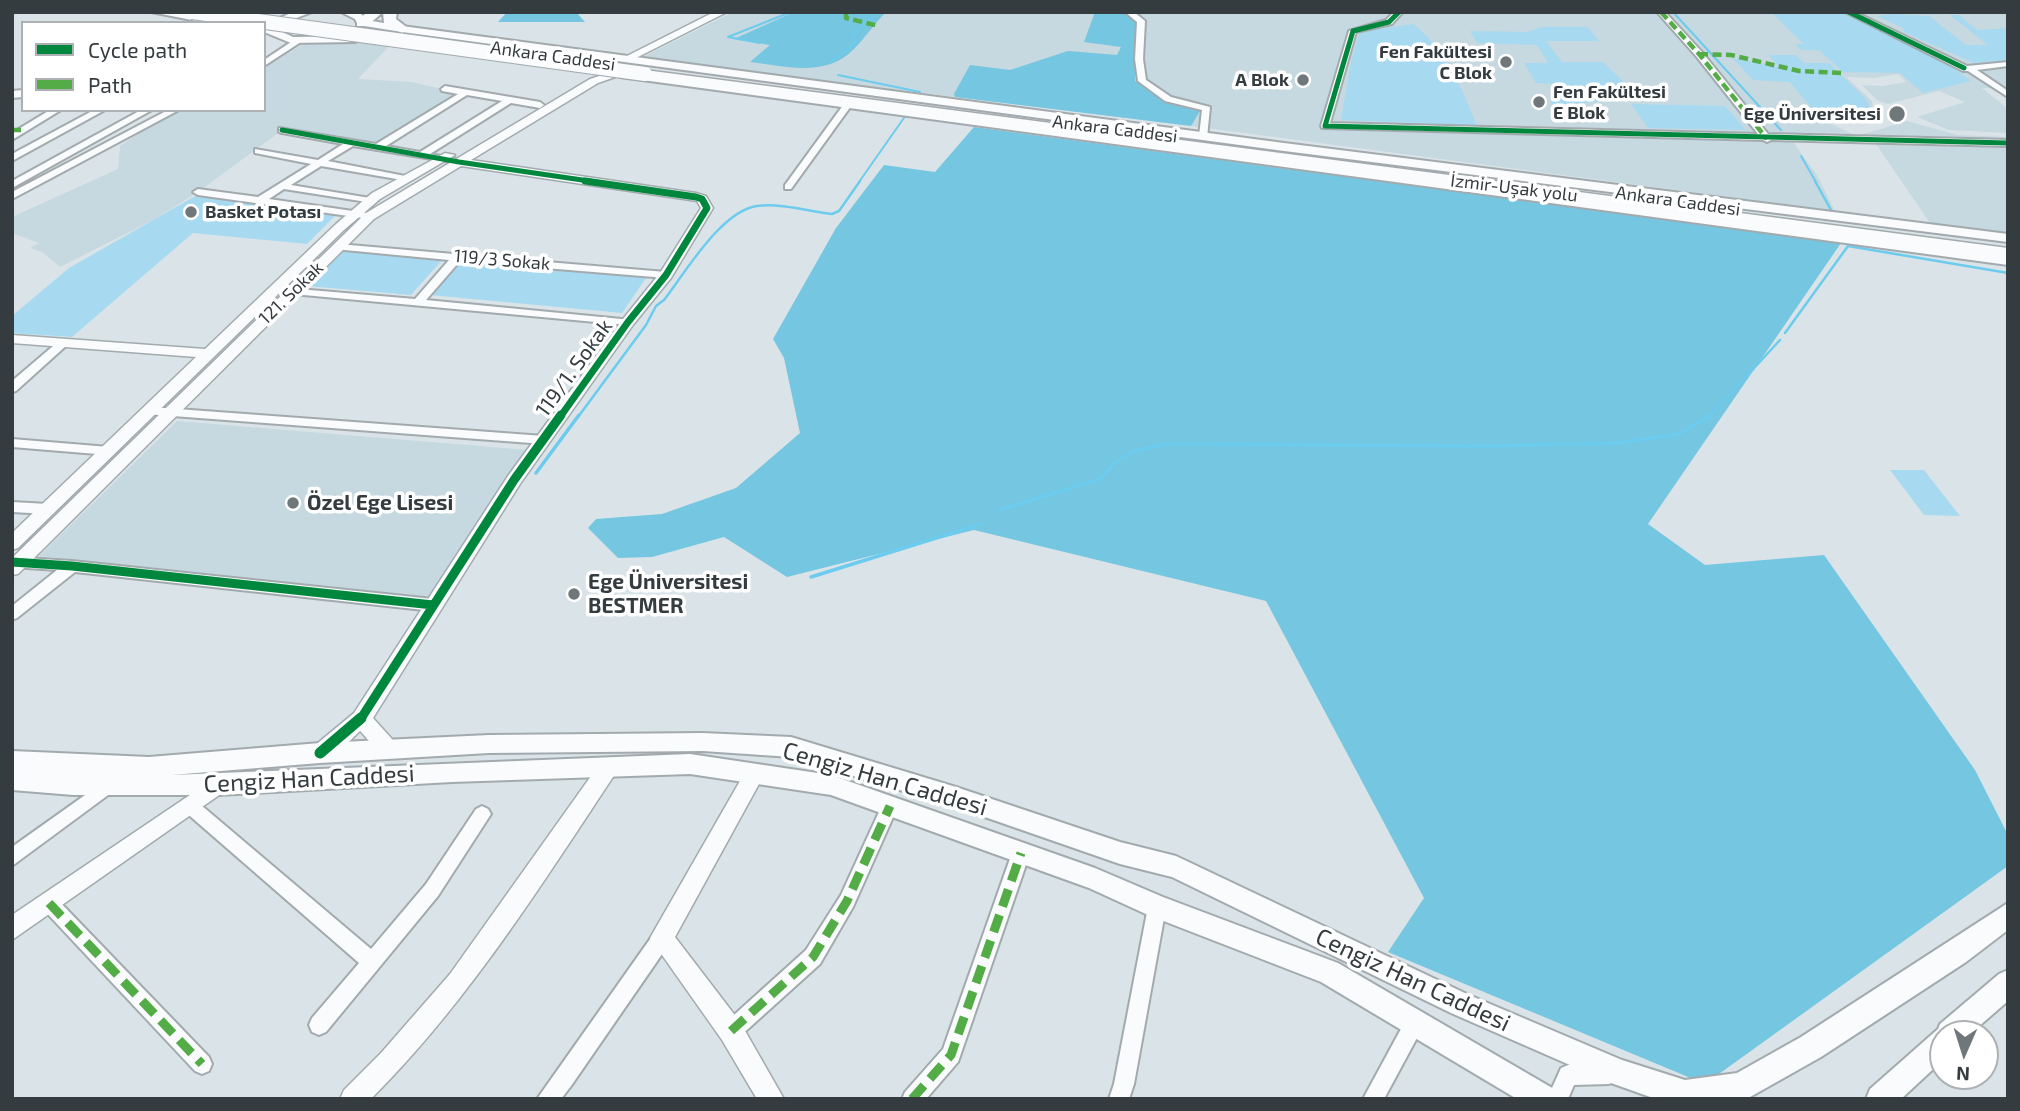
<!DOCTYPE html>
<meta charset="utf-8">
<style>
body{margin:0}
#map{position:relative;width:2020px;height:1111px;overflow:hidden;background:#dae4e8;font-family:"Exo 2",sans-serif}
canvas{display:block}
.frame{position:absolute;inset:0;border:14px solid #353c40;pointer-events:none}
.legend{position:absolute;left:21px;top:21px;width:245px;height:91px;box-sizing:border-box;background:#fff;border:2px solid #aeb1b3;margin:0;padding:9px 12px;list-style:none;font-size:21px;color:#353c40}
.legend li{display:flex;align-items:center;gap:14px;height:35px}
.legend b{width:35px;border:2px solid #aeb1b3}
.north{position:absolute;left:1929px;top:1020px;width:70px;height:70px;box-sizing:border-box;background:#fff;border:2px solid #aeb1b3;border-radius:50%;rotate:183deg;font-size:19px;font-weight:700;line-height:28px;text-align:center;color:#353c40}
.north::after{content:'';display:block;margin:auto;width:24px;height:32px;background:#6f777b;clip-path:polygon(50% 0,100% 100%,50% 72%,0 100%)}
</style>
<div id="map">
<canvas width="2020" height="1111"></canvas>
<div class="frame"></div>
<ul class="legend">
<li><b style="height:9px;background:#00873e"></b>Cycle path</li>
<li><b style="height:9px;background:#54ac46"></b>Path</li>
</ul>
<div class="north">N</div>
</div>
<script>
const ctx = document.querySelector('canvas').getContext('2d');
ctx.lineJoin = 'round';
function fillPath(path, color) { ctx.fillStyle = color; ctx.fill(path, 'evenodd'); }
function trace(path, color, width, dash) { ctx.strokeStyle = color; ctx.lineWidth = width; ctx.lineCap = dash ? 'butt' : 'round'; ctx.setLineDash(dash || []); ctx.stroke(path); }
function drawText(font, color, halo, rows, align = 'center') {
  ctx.font = font + ' "Exo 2",sans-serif'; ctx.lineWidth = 7; ctx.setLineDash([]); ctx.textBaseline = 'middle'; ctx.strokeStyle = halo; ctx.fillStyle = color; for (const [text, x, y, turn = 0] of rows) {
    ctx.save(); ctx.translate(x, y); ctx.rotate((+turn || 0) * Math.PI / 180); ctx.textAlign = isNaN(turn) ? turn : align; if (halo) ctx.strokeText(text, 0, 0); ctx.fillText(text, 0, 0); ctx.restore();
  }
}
fillPath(new Path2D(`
 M733,12H2008V89L1982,88L2008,109V133L1949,130L1917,117L1965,102L1939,91L1888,104L1878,101L1862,85L1883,86L1906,82L1898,74L1875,78L1846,77L1872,101L1873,109L1831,124L1857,136L1907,121L1958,135L2008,137V233L1930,223L1876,144L1793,142L1817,175L1835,211L1191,126L641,58Z
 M356,40L391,44L358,79L412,82L464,94L378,147L281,131L198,192L155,219L60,267L42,252L30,248L39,243L12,233V217L118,169L120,146L141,132L181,110H264V68L305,43Z
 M177,421L528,450L431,597L39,556Z`), '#c6d8e0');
fillPath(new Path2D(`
 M1771,12H1843L1949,65L1971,81L1923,93L1900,73L1843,72L1819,50H1801L1795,44H1804Z
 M1892,14L1929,16L1966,45H1988L1950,15H1942H1959L1977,30L2008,28V60L1974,63L1904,32L1903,28L1877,16Z
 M1413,24C1446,49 1462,89 1477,126L1341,120L1351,62L1360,32Z
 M1541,27H1588L1599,41H1546L1562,62H1603L1632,90L1619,91L1623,100L1553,105L1550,101L1561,99L1552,84L1536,83L1524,63H1548L1537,45L1477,43L1470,31L1527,32Z
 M1768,55H1796L1804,63H1829L1867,100L1870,107L1825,124L1790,82L1753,80L1733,58L1779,67Z
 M1631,104L1725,106L1746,130L1648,128Z
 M197,195L336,215L307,244L193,233L72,337L12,333V316L69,268Z
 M343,251L443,259L411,295L307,286Z
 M460,260L646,278L622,313L430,295Z
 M1890,470H1924L1960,516L1924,515Z`), '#a7daf0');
fillPath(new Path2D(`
 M507,12H576L585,22H498Z
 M794,12H886C874,24 865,38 854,49C826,78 785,66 750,62L770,45L734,39Z
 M1095,12H1122L1136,21L1135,81L1167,103L1200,111L1191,126L955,97L954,94L970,65L1010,70L1068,51L1117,55L1121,47L1084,42Z
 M974,127L1841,243L1648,524L1705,565L1824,555L1975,770L2008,835V866L1705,1084L1388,952L1424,898L1266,601L974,530L787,577L724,537L652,557L618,558L588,528L596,519L662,514L736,488L800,433L784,358L773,339L836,228L884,165L935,172Z`), '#74c6e1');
trace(new Path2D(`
 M1673,12L1781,130
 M760,43L728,37L791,12
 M832,61L856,42L853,34L877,12
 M838,75L920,92
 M1801,156L1816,182
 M859,182L906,115`), '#6dcbed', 2);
trace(new Path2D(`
 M1815,181L1831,210
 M1785,333L1848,246L2008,273
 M578,417L646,325L656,306L664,300C685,273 721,211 757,206C781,203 808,211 832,214L839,211L860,181
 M1709,417L1780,340`), '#6dcbed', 2.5);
trace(new Path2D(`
 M536,473L579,415
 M1000,510L1100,479L1116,462L1134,451L1166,444L1487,446L1617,443L1679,434L1711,415
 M811,577L981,524`), '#6dcbed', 3.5);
const minor = new Path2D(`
 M1125,12H1134L1145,21L1143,59L1146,80L1171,97L1210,107L1207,138L1199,136L1202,110L1165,101L1138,81L1135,59L1137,22Z
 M1394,12H1403L1392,24L1356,32L1330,123L1758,134L1696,56L1657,12H1665L1702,52L1768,134L2008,140V146L1771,140L1767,142L1763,140L1322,128L1321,126L1349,31L1386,20Z
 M1845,12H1855L1967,66L2008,62V66L1977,70L2008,91V97L1968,71H1963Z
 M297,38L304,40L264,66V60Z
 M445,86L540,102L544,105L540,108L511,103L430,154L462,160V164L353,146L328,161L405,176L408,177V181L321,166L291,185L370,198L373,199V203L284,189L269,199L374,214L375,216L370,219L198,195L193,192L198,189L258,197L311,164L255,153V149L318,160L343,144L282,133L279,132V128L376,144L458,94L442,91L441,89ZM467,95L502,101L420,152L386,146Z
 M844,104L851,106L791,189H785V185Z
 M50,110H61L12,140V133Z
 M94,110H105L12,161V154Z
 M141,110H152L12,188V181Z
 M168,110H179L12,199V192Z
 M338,244L454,254L459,252L464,255L666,272L671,275L666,278L460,261L426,300L632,320V324L628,325L271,292L270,290L275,287L415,299L449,260L334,249V245Z
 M63,340L67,341V345L16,391L12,392V381L59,341Z
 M150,407L544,436L550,440L544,444L146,414L144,411L146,408Z
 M12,439L109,447L115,451L109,455L12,447Z
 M12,502L48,504L55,509L48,514L12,512Z
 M12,557L72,561L433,599L438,601L440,605L438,609L433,611L75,572L17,618L12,620V606L57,570L12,567Z
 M109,778L115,780L117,785L115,790L12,866V847Z
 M189,797L195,800L371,949L426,884L476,809L482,806L488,809L491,814L438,896L326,1032L319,1035L312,1032L309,1025L312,1018L359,963L183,810L181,805L183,800Z
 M890,798L896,801L898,806L853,907L820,964L738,1038L731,1041L724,1038L721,1031L724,1024L806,950L841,895L884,801Z
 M1021,845L1027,847L1030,853L958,1062L926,1099H902L905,1092L943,1049L1012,853L1015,847Z
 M49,894L55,897L209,1057L212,1064L209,1071L202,1074L195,1071L43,909L40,903L43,897Z
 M1157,898L1163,901L1166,907L1134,1084L1129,1099H1109L1114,1084L1148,907L1151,901Z
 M662,929L669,932L671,938L669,944L571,1086L561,1099H537L655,932Z
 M1415,1013L1422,1016L1425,1023L1384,1099H1363L1408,1016Z
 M1609,1064L1616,1067L1619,1074L1616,1081L1609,1084L1574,1085L1568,1099H1547L1561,1068L1568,1065Z`);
const tertiary = new Path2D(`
 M714,12H727L632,60L623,58Z
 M614,71L619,74L618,76L598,83L471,160L696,193L706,196L713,208L671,278L633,325L520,484L373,718L401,749L398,755C382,761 371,742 360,731C348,742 330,765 313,759L310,753L313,747L354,713L508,476L623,319L660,273L701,208L697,201L461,166L374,219L18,574L12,575V558L366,213L590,79Z
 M445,153L455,155L380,199L344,230L18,548L12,550V533L196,357L12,343V335L205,349L336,224L372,193Z
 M608,759L615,762L618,768L615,774C540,887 468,1002 371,1099H340L344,1090L381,1053L450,974L601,762Z
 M755,764L762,767L765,773L675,937L740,1022L784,1099H757L722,1040L650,938L748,767Z
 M218,776L225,779L228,785L225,791L12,940V915Z`);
const secondary = new Path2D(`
 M151,12H179L215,20L207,23Z
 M293,12H312L281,24L278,30L293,37L355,36L360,39L355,42L291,43L264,32V25Z
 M341,12C351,12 361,10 366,20L402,26L1284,143L2008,234V242L1284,151L402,32L358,25L355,19Z
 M624,72L2008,257V265L620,77L618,75Z
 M23,90V97L12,98V91Z
 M703,733L791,737L956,787L1120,842L1176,856L1469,995L1622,1060L1685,1080L1737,1073L1801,1037L2008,903V930L1966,962L1821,1057L1750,1097L1656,1099L1611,1083L1451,1013L1172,877L1120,864L956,807L791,757L703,751L489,753L320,763L171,775L690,754L831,775L1095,868L1163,897L1338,963L1554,1089L1558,1099H1517L1321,982L1148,915L1089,888L831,795L690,774L452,782L218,795H73L12,790V751L149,757L320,743L489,735Z
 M2008,970V1001L1970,1034H1943V1060L1901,1099H1866L1870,1089L1938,1029L1940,1024L1999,974Z`);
const trunk = new Path2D(`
 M645,70L2008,248V258L640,77V71Z`);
const motorway = new Path2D(`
 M368,12H397L396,19L409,29L402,33L384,23L383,12L367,26H357V20Z`);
trace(minor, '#a2aaae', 4);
trace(tertiary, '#a2aaae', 3);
trace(secondary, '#a2aaae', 4);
trace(trunk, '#a2aaae', 3);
trace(motorway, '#a2aaae', 4);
fillPath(minor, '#f9fbfc');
fillPath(tertiary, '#f9fbfc');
fillPath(secondary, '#f9fbfc');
fillPath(trunk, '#f9fbfc');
fillPath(motorway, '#f9fbfc');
const trunkBridge = new Path2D(`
 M192,12L645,74`);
trace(trunkBridge, '#a2aaae', 16, []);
trace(trunkBridge, '#f9fbfc', 14);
trace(new Path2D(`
 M846,12V18L879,26
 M1661,12L1699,54L1767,139
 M1699,54L1731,55L1799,71L1842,73
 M12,130H22`), '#54ac46', 4.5, [9, 4.5]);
trace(new Path2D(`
 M49,903L202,1064
 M731,1031L813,957L847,901L890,806
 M912,1099L951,1055L1021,853`), '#54ac46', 9, [18, 9]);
trace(new Path2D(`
 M1399,12L1389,22L1353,31L1325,126L2008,143
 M1849,12L1964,68
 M282,130L459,162L596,182`), '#00873e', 5);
trace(new Path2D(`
 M560,417L628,322L666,275L707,208L702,199L696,197L585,181`), '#00873e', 7);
trace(new Path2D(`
 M12,562L72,566L433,605
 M360,720L514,480L561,415`), '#00873e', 9);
trace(new Path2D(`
 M320,753L361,718`), '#00873e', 11);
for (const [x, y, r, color] of [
 [1506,62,7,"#6f777b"],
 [1303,80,7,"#6f777b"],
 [1539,102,7,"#6f777b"],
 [1897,114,9,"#6f777b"],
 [191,212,7,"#6f777b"],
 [293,503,7,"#6f777b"],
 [574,594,7,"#6f777b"]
]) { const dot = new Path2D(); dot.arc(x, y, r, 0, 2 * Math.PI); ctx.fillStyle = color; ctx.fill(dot); trace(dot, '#fff', 2.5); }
drawText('bold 18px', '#353c40', '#fff', [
 ["Fen Fakültesi",1492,52],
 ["C Blok",1492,73],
 ["A Blok",1289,80],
 ["Fen Fakültesi",1553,92,"left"],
 ["E Blok",1553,113,"left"],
 ["Ege Üniversitesi",1881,114],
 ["Basket Potası",205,212,"left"]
], 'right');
drawText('18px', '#353c40', '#fff', [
 ["Ankara Caddesi",553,56,8],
 ["Ankara Caddesi",1115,129,7],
 ["İzmir-Uşak yolu",1514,188,7],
 ["Ankara Caddesi",1678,201,8],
 ["119/3 Sokak",502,260,5],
 ["121. Sokak",291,293,-44]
]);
drawText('21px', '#353c40', '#fff', [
 ["119/1. Sokak",574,368,-54]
]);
drawText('bold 21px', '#353c40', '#fff', [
 ["Özel Ege Lisesi",307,503],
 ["Ege Üniversitesi",588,582],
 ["BESTMER",588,606]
], 'left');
drawText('24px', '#353c40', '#fff', [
 ["Cengiz Han Caddesi",309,779,-3],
 ["Cengiz Han Caddesi",885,779,16],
 ["Cengiz Han Caddesi",1413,980,25]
]);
</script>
